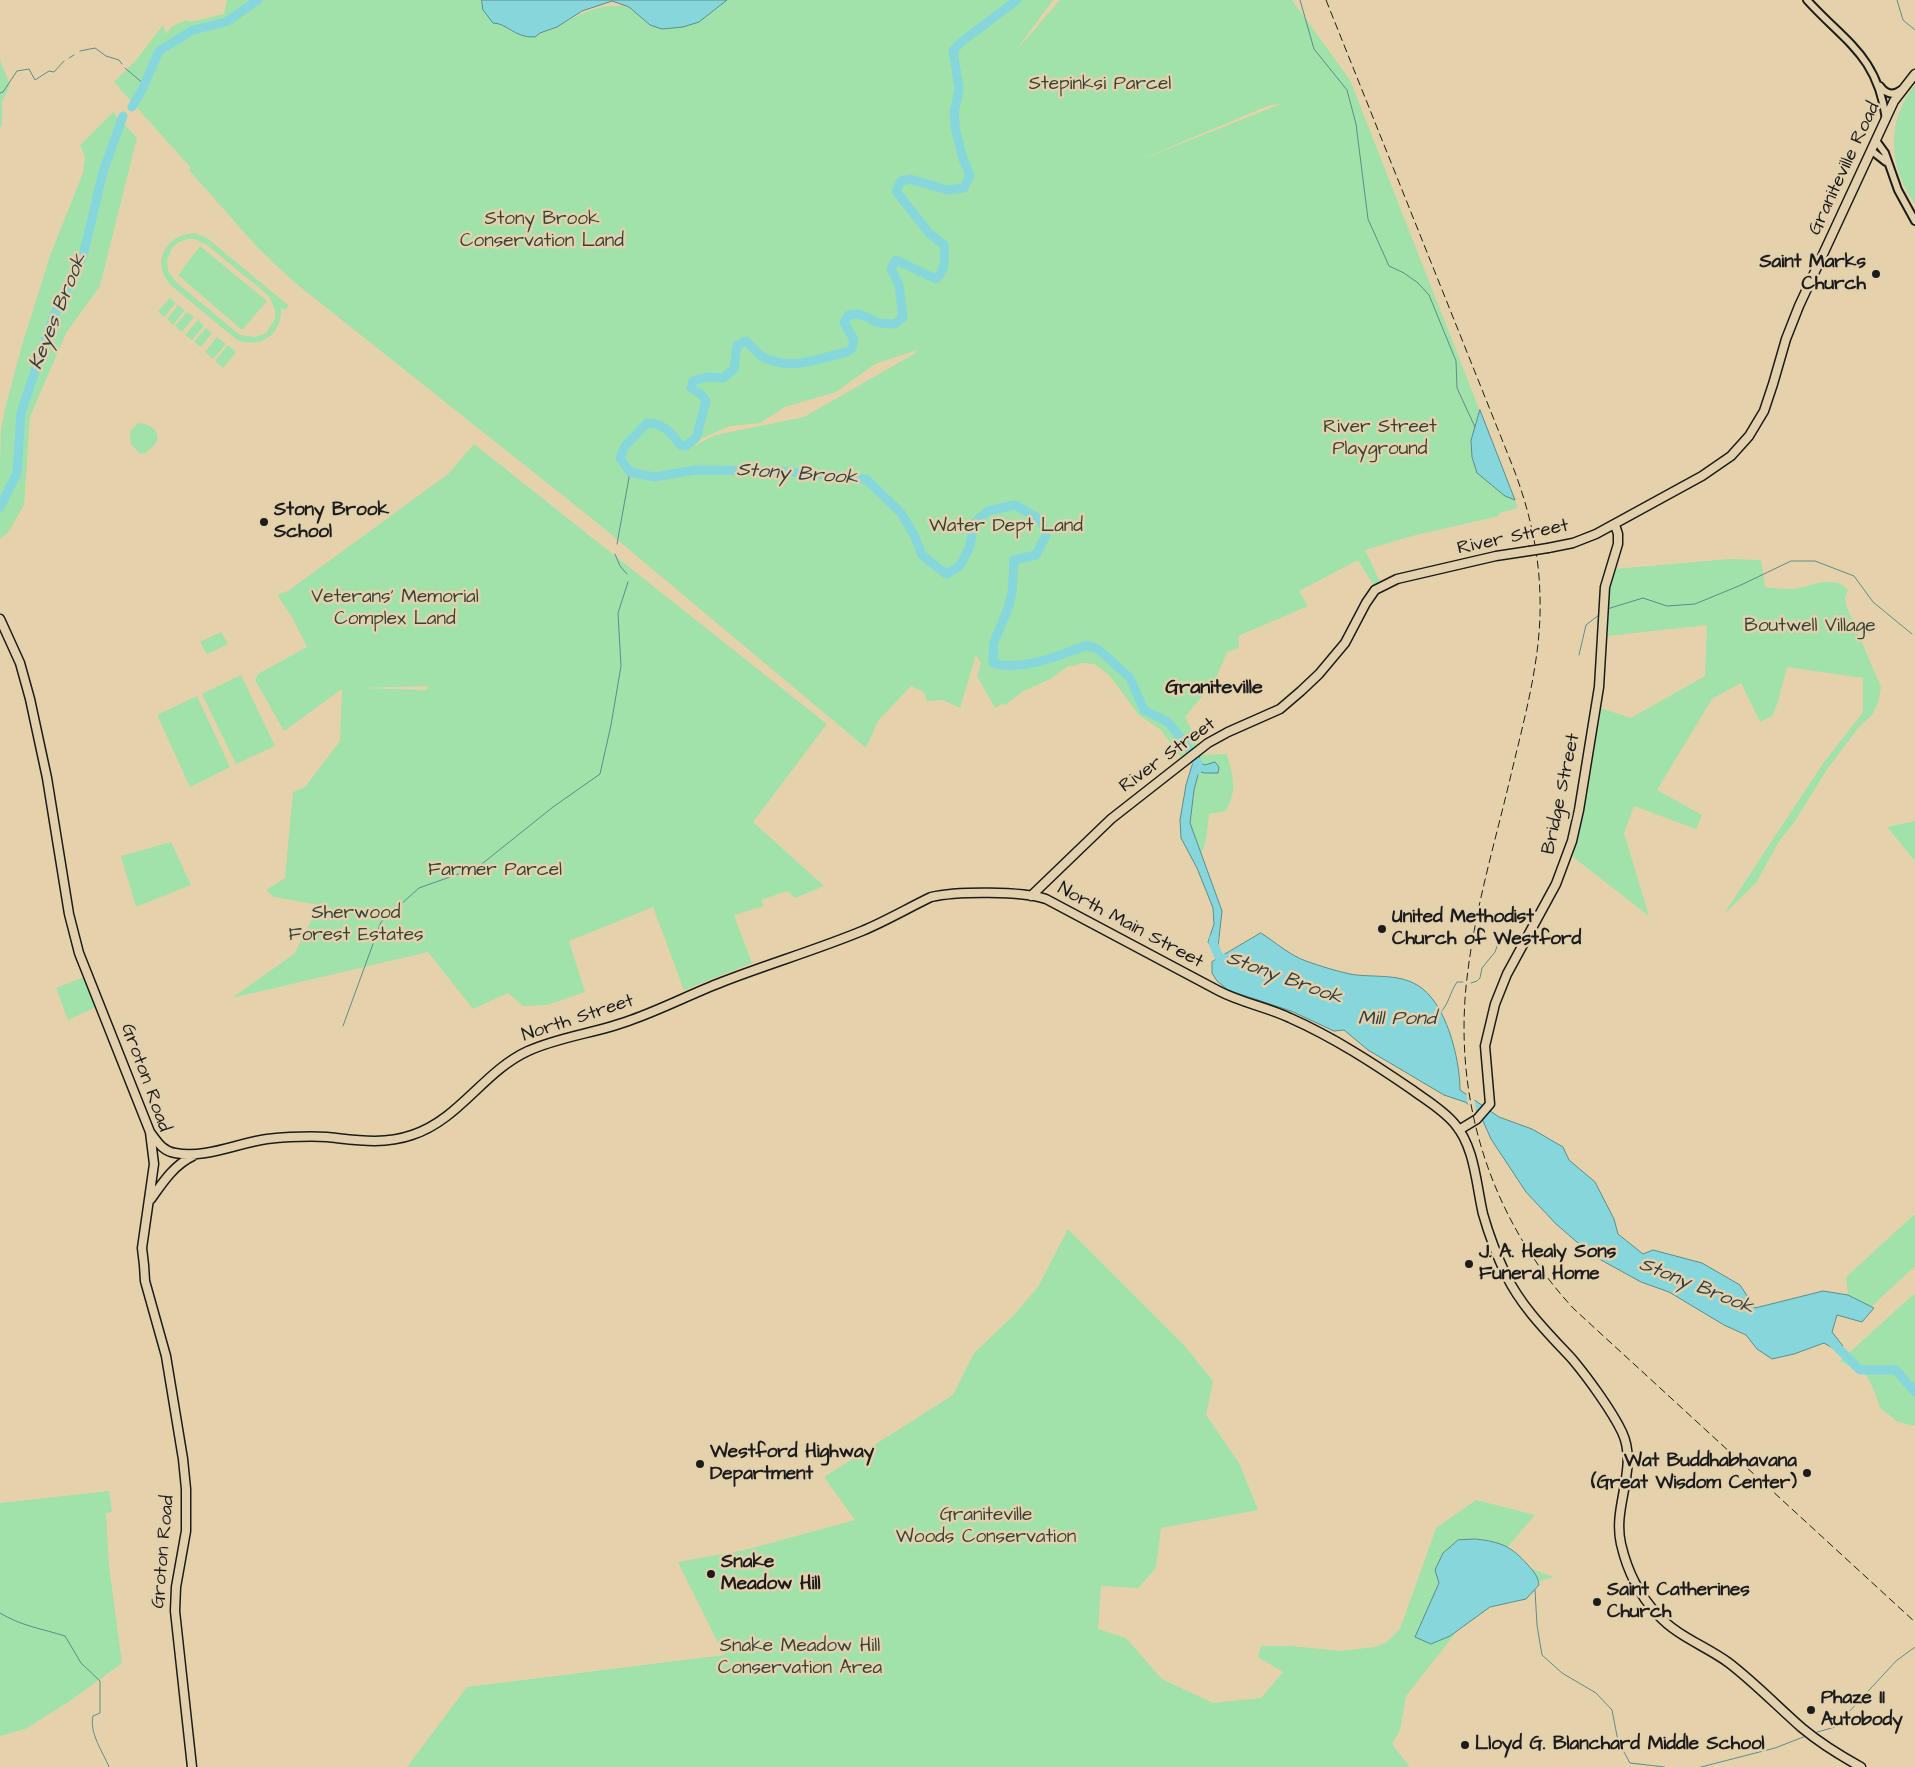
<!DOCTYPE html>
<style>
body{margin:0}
canvas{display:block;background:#e6d2aa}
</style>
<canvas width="1915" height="1767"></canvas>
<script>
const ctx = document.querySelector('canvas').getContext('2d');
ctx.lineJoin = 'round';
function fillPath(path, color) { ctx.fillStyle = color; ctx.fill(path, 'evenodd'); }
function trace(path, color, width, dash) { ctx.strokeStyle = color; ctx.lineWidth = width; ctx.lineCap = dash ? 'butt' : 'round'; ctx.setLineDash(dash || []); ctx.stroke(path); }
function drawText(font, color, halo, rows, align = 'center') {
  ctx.font = font + ' "Architects Daughter",sans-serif'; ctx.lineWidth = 5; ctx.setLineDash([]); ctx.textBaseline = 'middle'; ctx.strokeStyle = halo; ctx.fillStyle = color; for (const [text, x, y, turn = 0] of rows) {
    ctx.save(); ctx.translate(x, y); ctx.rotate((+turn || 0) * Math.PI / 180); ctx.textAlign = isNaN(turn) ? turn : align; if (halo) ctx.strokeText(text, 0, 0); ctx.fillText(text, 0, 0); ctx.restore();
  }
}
fillPath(new Path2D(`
 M227,0H482L483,10L512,32L535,37C542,31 552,31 559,26C578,14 608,0 630,8C637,13 643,20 650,25L699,22L727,0H1053L1014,53L1060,0H1292L1350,80L1518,508L1499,513V516L1412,536L1365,550L1380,582L1374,586L1358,560L1299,591L1308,606L1238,636L1239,648L1227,652L1215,681L1185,717L1198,743L1182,759L1161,730L1139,715L1109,675L1094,664L1081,663L1074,666H1068L1052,678L1022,692L1005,705L1004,703L995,708L977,676L981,663L976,655L960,708L943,700L927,701L924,692L911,686L878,721L866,748L595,521L294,282L258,248L189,170L191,168L114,82L137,59L163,25L166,34L171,27L186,20L191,22L224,14ZM1281,104L1145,158H1144L1270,105ZM917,350L914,354L804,417L716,435L693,446L698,440L730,426L760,423L785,407L836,392L875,364Z
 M0,60L10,85L2,102V127H0Z
 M1915,85V204C1889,168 1885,121 1915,85Z
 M113,112L137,138L100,286L66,333L30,417L24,505L9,531L0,539V464L1,429L5,409L22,345L51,253L83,173L85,157L80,145Z
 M194,233L207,238L289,306L285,310L281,308C282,334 262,349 237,340L173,287C150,266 163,235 194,233ZM187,239H194L207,245L269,296L275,310V319L266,333L256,337L240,335L176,282L168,271L167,260L172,248L179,242Z
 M200,246L267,301L242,330L178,275Z
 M170,298L176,303L164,317L158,311Z
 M178,305L185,310L173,325L167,319Z
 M187,312L194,317L182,332L175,326Z
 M198,320L204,326L192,340L185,335Z
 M206,328L212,333L201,347L194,342Z
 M217,337L226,344L213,359L205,352Z
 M228,345L236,352L223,368L215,361Z
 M138,423C151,423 164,434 154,446C151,449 147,451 144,454L139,453L131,444L130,431Z
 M474,444L827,724L753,822L824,886L795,898L787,891L761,900L764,906L734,915L752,963L684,990L653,907L569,941L585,992L547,1005L523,1006L508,993L473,1009L428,952L232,998L294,954L319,905L274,897L266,890L285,878L293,792L305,787L340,741L342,689L284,731L255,680L258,674L307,647L292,617L277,595L288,591L448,474ZM429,686L426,690L359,688Z
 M1730,559L1761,560L1765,587C1774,588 1784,589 1792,589C1810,587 1834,573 1848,590L1845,597L1846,605L1881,687L1878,703L1872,715L1858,728L1826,771L1795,821L1778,843L1756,883L1723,915L1822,765L1863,712V678L1787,667L1778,702L1772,716L1760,722L1741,683L1712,699L1657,790L1702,815L1696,829L1634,806L1624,833L1649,916L1573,857L1590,777L1601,708L1631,718L1705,676L1707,625L1608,636L1610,591L1614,569Z
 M221,632L228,644L207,654L200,642Z
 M241,675L275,746L236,764L202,694Z
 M197,696L230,767L190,787L157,715Z
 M1227,754C1233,779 1238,787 1226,811L1209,814L1206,840L1201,855L1190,824L1195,785L1199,771L1205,765L1200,763L1199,755Z
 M1915,821V861L1887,827Z
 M171,842L191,885L136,907L121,856Z
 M84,977L96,1007L68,1020L56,988Z
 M1915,1214V1266L1871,1307L1848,1295L1846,1277Z
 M1068,1229L1183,1344L1213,1381L1206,1415L1239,1463L1258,1510L1161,1528L1156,1568L1138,1588L1101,1586L1098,1629L1126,1638L1162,1679L1213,1703L1261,1698L1283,1672L1258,1657L1261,1646H1291L1340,1651L1375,1647L1387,1642L1400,1629L1436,1528L1476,1500L1535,1515L1499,1557L1554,1577L1484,1597L1406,1696L1400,1730L1392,1744L1409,1766L1408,1767H407L467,1687L724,1655L678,1562L745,1550L855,1520L824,1477L953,1395L974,1353L1015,1314L1038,1287Z
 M1915,1293V1426L1898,1422L1880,1408L1874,1390L1861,1365L1850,1366L1840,1361Z
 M109,1491L112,1512L106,1513L109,1566L122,1663L70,1701L25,1729L0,1736V1503Z`), '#a1e1aa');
const water = new Path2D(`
 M482,0H727L699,22L683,27L662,29L650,25L629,7L612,1L582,11L557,27L540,33L535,37C514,38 507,23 493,23L483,10Z
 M1480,410L1515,500L1505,496L1477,473L1472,457L1471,441Z
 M1199,755L1200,763L1205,765L1215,762L1219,767L1218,773H1204L1199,771L1194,790L1190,823L1222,911L1218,947L1213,950L1208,942L1214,924L1213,908L1197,868L1181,838L1180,820L1186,785L1193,762Z
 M1261,933C1275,942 1291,956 1306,961C1320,966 1336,971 1350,974C1372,978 1397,973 1417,985C1446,1001 1460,1059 1460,1090L1499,1117L1532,1129L1563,1147L1569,1160L1595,1182L1614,1219L1618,1234L1643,1254L1653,1250L1702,1263L1740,1285L1755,1308L1823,1291L1848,1295L1874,1308L1862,1322L1837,1315L1832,1332L1843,1346L1838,1351L1824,1343L1794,1354L1772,1359L1757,1349L1746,1335L1724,1325L1669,1292L1641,1282L1592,1255L1556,1224L1526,1192L1491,1139L1479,1112L1465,1102L1444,1095L1368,1050L1344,1030L1334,1031L1291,1011L1228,990L1217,981L1212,973V962Z
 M1476,1539C1501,1542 1511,1546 1528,1565C1534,1572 1538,1576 1539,1585L1526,1599L1490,1607L1450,1636L1431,1644L1415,1637L1439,1583L1435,1570L1443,1553L1458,1540Z`);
fillPath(water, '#86d7dc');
trace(water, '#5c8c8f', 1);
fillPath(new Path2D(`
 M1466,1092L1474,1097L1477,1114L1469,1109Z`), '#e6d2aa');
trace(new Path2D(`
 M1300,0L1314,49L1347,90L1356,124L1368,219L1389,266L1404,273L1418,283L1429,295L1456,361L1457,388L1475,427
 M1897,0L1903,20L1915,30
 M80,51L95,48L106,56L119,60L122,64
 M69,58L74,55
 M125,68L145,85
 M0,93L3,92L17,71L29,69L35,80L49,71L54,72L64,61
 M617,544L630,472
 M615,554L620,566L627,574
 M1607,609L1643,598L1667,606L1695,604L1741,585L1791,561H1815L1854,576L1873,602L1912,634
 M1579,655L1586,625L1599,615
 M1471,983L1477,981L1480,978L1482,968L1495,952L1500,938
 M1440,1013C1449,1004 1450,992 1457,982H1463
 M343,1026L381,922L419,888L478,867L553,807L600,774L611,725L621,666L618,613L628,582
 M1535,1590L1537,1625L1542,1655L1562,1673L1596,1693L1612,1710L1618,1741L1630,1763L1665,1767
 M0,1613C21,1626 43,1629 65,1636L81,1663L100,1681V1713L93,1716C89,1733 103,1752 109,1767
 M1814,1733L1835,1727L1896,1661L1915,1647
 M1701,1767L1775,1748L1806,1736`), '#5c8c8f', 1);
trace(new Path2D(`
 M1017,0L960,43L953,51L959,89L954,114L956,132L963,159L970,175L964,188L947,190L910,179L901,181L896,191L929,233L944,245C945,258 946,269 936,279L896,260L891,269L899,285L903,317L895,324L879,323L859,314L849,315L844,322L854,340L852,348L847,352C818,358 792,372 763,357C757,353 751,346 746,341L737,345L734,369L723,378L707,377L693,381L691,388L701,394L706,401L696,438L686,446L680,445C671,432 663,423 647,423L625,446L620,458L630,472L654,477L695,470L779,471L866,479L901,513L914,535L922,555L946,574L960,566L970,546L974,523L988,511L1015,505L1041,520L1046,535L1036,555L1014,560L1012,593L1009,606L994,642L993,663C1019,672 1062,655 1087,645L1099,650L1130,678L1144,710L1168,722L1185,743L1198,764L1197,770
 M132,107L142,90L159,51L193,30L226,22L258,0
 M0,507L17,473L21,413L52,320L83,256L103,172L123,116
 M1214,938L1213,943L1219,957L1231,961
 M1832,1342L1860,1370H1896L1915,1392`), '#86d7dc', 9);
const minor = new Path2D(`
 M1807,0C1846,43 1877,55 1886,119
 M1880,86C1886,94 1893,96 1901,90
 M1877,142L1885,153L1898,190L1915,221
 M1872,151L1886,162`);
const major = new Path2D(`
 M1548,548L1573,543L1596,534L1702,476L1731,456L1749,436L1764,411L1773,384L1786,339L1799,306L1894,101L1915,74
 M0,619L20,663L30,699L47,778L69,914L79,953L150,1132L154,1164L142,1248L144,1265L145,1281L166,1356L183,1459L186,1489V1531L176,1587L175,1611L192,1767
 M1031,896L1111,819L1208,743L1228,732L1280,709L1301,691L1319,674L1345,643L1366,603L1375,590L1397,579L1496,556L1529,551
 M1459,1130L1477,1119L1490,1104L1485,1046L1495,1004L1507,974L1556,884L1572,841L1579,810L1599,687L1605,587L1618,544V534L1615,525
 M150,1132C157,1141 162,1151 175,1153C206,1159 237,1143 267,1139C287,1137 307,1136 327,1137C356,1140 383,1145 412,1135C459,1120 484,1071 528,1051C561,1036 597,1033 631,1020C662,1009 691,994 722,982C768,964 816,950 862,931C886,921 908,908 931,897C957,891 1022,891 1046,899L1219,991C1242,1003 1267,1007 1290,1018C1333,1037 1373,1063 1411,1089C1426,1100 1442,1109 1454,1123C1475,1147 1476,1184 1483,1214C1489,1235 1497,1256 1506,1275C1522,1308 1549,1334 1573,1360C1588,1378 1612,1411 1622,1432C1639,1468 1612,1506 1621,1544C1627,1570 1639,1595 1658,1615C1678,1637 1706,1646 1729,1663C1755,1683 1778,1707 1802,1728C1820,1743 1841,1756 1861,1767
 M151,1199C163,1182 174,1165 193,1156`);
trace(minor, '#1c1c1c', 10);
trace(major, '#1c1c1c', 11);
trace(minor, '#e3d1ae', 6);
trace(major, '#e3d1ae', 8);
trace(new Path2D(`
 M1326,0L1513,467C1529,509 1539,551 1540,596C1542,658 1524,719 1510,779C1495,842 1476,906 1468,970C1451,1094 1489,1218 1574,1309L1915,1622`), '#1c1c1c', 1, [8, 4]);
const majorBridge = new Path2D(`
 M1529,551L1548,548`);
trace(majorBridge, '#1c1c1c', 11, []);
trace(majorBridge, '#e3d1ae', 8);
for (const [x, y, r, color] of [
 [1876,274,5,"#1c1c1c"],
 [264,522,5,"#1c1c1c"],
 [1382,929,5,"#1c1c1c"],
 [1469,1264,5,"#1c1c1c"],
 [700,1464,5,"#1c1c1c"],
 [1807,1473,5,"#1c1c1c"],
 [711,1574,5,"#1c1c1c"],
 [1597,1602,5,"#1c1c1c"],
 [1811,1710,5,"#1c1c1c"],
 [1465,1745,5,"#1c1c1c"]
]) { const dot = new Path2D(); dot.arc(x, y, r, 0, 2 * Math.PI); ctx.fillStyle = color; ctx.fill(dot); trace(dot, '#e3d1ae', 2); }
drawText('19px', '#374338', '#e3d1ae', [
 ["Stepinksi Parcel",1100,85],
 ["Stony Brook",542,220],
 ["Conservation Land",542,242],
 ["River Street",1380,428],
 ["Playground",1380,450],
 ["Water Dept Land",1006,527],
 ["Veterans' Memorial",395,598],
 ["Complex Land",395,620],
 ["Boutwell Village",1810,627],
 ["Farmer Parcel",495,871],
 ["Sherwood",356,914],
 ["Forest Estates",356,936],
 ["Graniteville",986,1516],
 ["Woods Conservation",986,1538],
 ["Snake Meadow Hill",800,1647],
 ["Conservation Area",800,1669]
]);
drawText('19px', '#1c1c1c', '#e3d1ae', [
 ["Graniteville Road",1845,169,-65],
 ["River Street",1513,538,-12],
 ["River Street",1168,756,-36],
 ["Bridge Street",1562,794,-78],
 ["North Main Street",1130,926,28],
 ["North Street",578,1019,-18],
 ["Groton Road",145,1078,70],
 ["Groton Road",164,1552,-85]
]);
drawText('bold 19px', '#1c1c1c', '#e3d1ae', [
 ["Saint Marks",1866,263,"right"],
 ["Church",1866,285,"right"],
 ["Stony Brook",274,511],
 ["School",274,533],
 ["United Methodist",1392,918],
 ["Church of Westford",1392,940],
 ["J. A. Healy Sons",1479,1253],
 ["Funeral Home",1479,1275],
 ["Westford Highway",710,1453],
 ["Department",710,1475],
 ["Wat Buddhabhavana",1797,1462,"right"],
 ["(Great Wisdom Center)",1797,1484,"right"],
 ["Snake",721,1563],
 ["Meadow Hill",721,1585],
 ["Saint Catherines",1607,1591],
 ["Church",1607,1613],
 ["Phaze II",1821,1699],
 ["Autobody",1821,1721],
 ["Lloyd G. Blanchard Middle School",1475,1745]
], 'left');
drawText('italic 20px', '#314142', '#e3d1ae', [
 ["Keyes Brook",59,312,-68],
 ["Stony Brook",797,475,4],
 ["Stony Brook",1284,979,20],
 ["Mill Pond",1397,1020],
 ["Stony Brook",1696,1287,22]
]);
drawText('bold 20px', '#1c1c1c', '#e3d1ae', [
 ["Graniteville",1214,689]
]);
</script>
